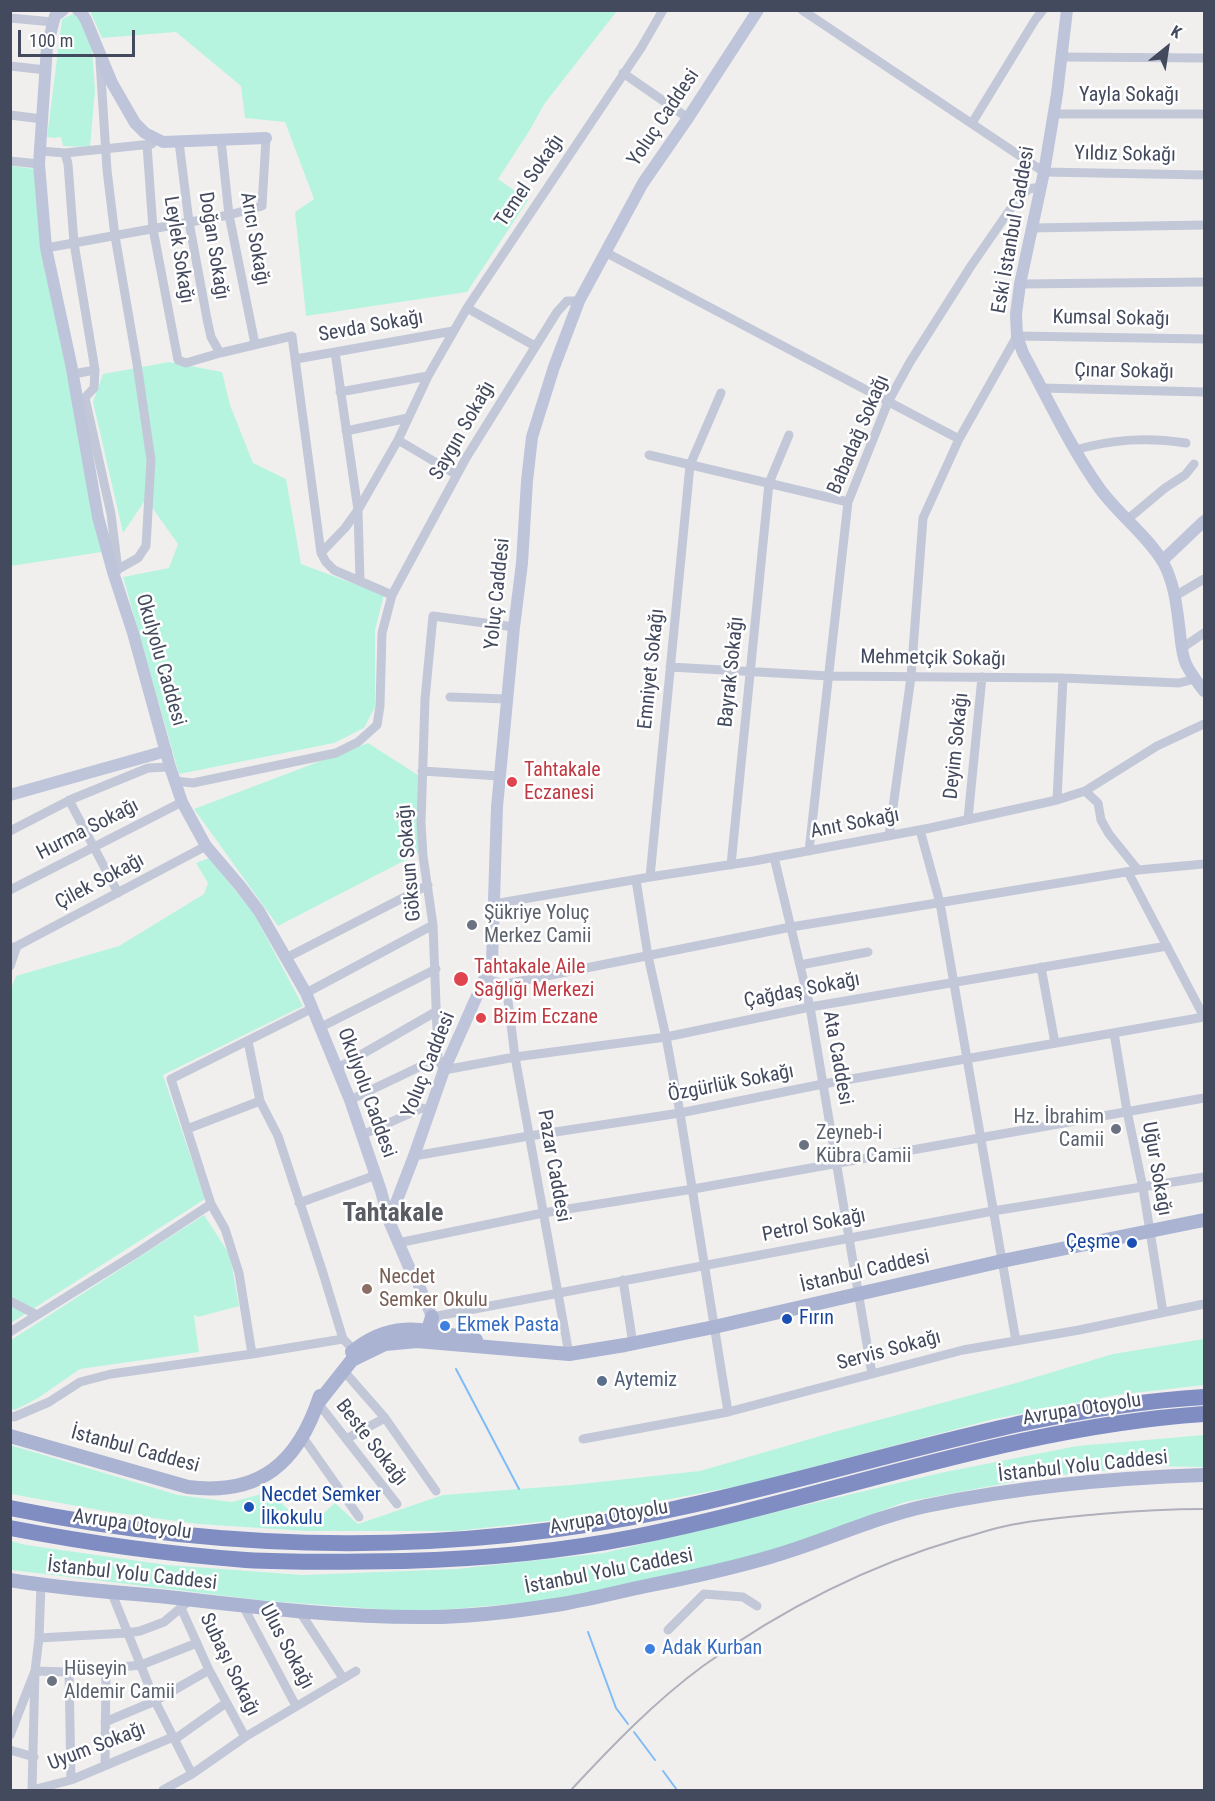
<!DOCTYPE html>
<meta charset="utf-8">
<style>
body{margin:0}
#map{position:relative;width:1215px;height:1801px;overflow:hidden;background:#f1efee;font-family:"Roboto Condensed",sans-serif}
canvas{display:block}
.frame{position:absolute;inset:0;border:12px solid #444a5e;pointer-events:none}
.north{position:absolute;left:1137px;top:18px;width:60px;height:60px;-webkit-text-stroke:4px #fff;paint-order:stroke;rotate:30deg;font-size:16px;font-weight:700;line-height:24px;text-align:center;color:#444a5e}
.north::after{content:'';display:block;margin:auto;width:21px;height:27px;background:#444a5e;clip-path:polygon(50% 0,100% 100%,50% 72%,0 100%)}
.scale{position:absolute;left:18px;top:30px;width:117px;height:27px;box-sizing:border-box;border:3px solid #444a5e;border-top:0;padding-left:8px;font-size:18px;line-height:21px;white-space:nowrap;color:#444a5e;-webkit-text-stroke:4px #fff;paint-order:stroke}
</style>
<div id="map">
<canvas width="1215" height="1801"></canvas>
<div class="frame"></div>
<div class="north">K</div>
<div class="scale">100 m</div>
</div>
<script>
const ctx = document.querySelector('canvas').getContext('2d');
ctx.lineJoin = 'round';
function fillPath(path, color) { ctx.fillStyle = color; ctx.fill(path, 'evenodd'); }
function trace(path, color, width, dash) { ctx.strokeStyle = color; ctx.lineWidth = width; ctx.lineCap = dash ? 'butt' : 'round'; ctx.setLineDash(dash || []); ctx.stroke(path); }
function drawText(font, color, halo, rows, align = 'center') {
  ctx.font = font + ' "Roboto Condensed",sans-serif'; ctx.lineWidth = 5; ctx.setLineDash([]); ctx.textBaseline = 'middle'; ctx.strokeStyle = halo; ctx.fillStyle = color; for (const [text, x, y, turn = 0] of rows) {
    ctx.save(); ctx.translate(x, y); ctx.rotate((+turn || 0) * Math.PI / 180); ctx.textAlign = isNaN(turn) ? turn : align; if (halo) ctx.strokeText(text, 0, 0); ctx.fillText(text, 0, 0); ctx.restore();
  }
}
fillPath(new Path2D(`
 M90,11H617L545,103L528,133L498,179L528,200L467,292L306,316L295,212L314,199L285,122L245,118L241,86L176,32L102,38Z
 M73,14L79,16L92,49L95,91L90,147L63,146L61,137L55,138L47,137L62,19Z
 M11,166L35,169L42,247L102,552L11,566Z
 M169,362L222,372L230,405L253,463L286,479L301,564L384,595L375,630V707L364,728L334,743L179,774L123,577L169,568L178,544L146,499L123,533L93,402L103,374Z
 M368,743L418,775L419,853L278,926L194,809Z
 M209,858L254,914L303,1006L163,1075L205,1199L11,1323L10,991L16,976L119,946L204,894L208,883L196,863Z
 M204,1215L230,1255L239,1306L198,1317L194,1315L199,1352L80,1369L38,1398L15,1410L11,1409V1340Z
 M1204,1339V1385L1116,1395L994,1419L749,1484L565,1519L456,1531H307L198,1524L110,1512L11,1494L10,1445L178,1495L232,1502L269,1492L308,1527L335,1503L358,1524L443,1495L571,1485L700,1471L834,1432L1016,1383L1113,1354Z
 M1204,1435V1467L1153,1466L1040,1477L905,1502L775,1551L686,1573L546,1601L418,1612L268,1601L11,1570V1541L26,1545L167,1565L303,1575L456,1569L604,1553L940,1473L1077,1446Z`), '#b7f4e0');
trace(new Path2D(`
 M456,1369L519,1489
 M588,1632L616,1708L628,1724
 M634,1732L655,1760
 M663,1771L677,1790`), '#7fbbf6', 2);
trace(new Path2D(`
 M802,10L1044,172L1204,175
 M10,18L53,22
 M1061,57L1204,58
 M100,61L107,170L115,236L137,364L151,460L146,546L138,558L113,572
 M10,66L46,70
 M623,73L688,118
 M1053,114H1204
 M10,115L42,119
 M972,123L1035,20L1043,10
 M221,140L229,215L255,344
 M179,142L189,222L207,319L211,337L220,353
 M147,145L153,229L178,360L186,363L220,353L292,336L321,553L326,562L334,570L392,595
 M40,151L65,153L68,164L74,243L95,370L94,388L78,405
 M65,153L152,144
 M10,161L39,164
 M1032,228L1204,225
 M46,248L229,215L262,206L266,138
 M605,252L959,439
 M1020,284L1204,282
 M467,308L641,48L663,10
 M335,352L358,510L360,581
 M296,359L453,331
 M73,374L95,370
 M1042,388L1204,392
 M340,392L428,376
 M85,398L111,514L118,570
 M346,431L408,418
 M398,440L457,475
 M1075,450C1114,439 1147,437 1186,443
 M649,455L848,502
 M1128,519L1165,488L1185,475L1194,464
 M321,553L345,528L358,510L398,440L428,376L467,308L535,346
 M1175,596L1204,579
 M514,627L433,616L425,699L421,823L423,856L433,925L438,1058L444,1070L515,1057L666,1037L810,1007L1167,946
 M1182,648L1204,633
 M670,667L829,676L1063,678L1179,683L1195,679
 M450,697L507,699
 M422,771L499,776
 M175,781L193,783L336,753L358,742L377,725L380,706L382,633L392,595L466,458L557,312L567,301H579
 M1085,791L1098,803L1101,820L1109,834L1138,870
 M69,800L118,893
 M1057,800L1063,678
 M968,819L982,677
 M920,830L940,903L1016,1341
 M10,831L72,799L148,768L170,767
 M889,836L911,677L923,518L959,439L1017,336L1204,339
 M809,851L848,502L888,402L910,362L971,266L1018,198L1029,189L1040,187
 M774,857L810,1007L872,1374
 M731,865L769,483L789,435
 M1128,872L1204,1017
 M650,877L690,465L721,393
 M636,880L648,956L666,1037L680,1113L728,1412
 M10,890L182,802
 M494,904L650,877L754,861L930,828L1057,800L1085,791L1157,746L1204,724
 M10,948L17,946L206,846
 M286,958L428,885
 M800,965L868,952
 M10,966L17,946
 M1041,967L1055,1043
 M486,979L506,984L791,927L1138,870L1204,864
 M506,984L515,1057L569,1354
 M306,993L433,925
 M321,1027L436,969
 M1114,1033L1127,1111L1143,1188L1163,1312
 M248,1041L260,1101L278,1136L323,1273L343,1339L358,1354
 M338,1068L437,1011
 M350,1100L438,1058
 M187,1129L260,1101
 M362,1135L422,1108L430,1110
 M414,1156L529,1136L680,1113L823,1084L1204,1017
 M299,1203L376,1175
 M398,1243L543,1213L693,1189L1204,1098
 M623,1280L633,1344
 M10,1301L37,1315
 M432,1317L993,1211L1204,1177
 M10,1332L135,1254L211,1204
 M252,1354L239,1273L225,1229L211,1204L171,1079L313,1008
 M343,1370L385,1418L436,1491
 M318,1403L397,1504
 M10,1416L14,1417L49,1402L80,1382L111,1374L252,1354L343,1339
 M302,1436L359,1517
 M346,1439L385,1418
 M583,1439L728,1412L963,1350L1079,1330L1204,1304
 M111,1591L155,1701L192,1774
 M704,1594L743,1597L757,1606
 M243,1606L296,1706
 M181,1608L209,1670L245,1737
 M300,1612L343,1678
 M668,1630L704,1594
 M39,1638L127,1633L140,1631L164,1622L190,1600
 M69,1672L71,1780
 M105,1722L155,1701L209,1670
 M10,1735L35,1671L69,1672L141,1665L197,1643
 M175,1739L226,1703
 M10,1750L34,1757
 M105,1765L106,1669
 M32,1790L35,1671L39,1638L41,1585
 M32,1790L71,1780L173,1737
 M163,1790L192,1774L245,1737L356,1671`), '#c3c8d8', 9);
trace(new Path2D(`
 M63,10L55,16L47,47L39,164L46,248L71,364L98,517L113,572L133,633L170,767L182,802L206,846L240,886L259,911L306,993L350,1100L381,1191L389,1221L412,1274L418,1283L435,1324
 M78,10L81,12L86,20L112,83L135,123L145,133L163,142L266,138
 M1067,10L1057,94L1044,172L1020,284L1016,314L1017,336L1023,353C1048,399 1070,447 1100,489C1119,515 1146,534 1163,562C1175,584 1177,609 1180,633C1181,643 1182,655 1186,664C1191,674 1197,682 1204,691
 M1162,561L1204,521
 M10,795L166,751
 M389,1221L414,1156L444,1070L492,962L497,807L514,627L522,563L527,481L532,437L554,367L579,301L643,183L688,118L758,10`), '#bec4da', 12);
trace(new Path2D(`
 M422,1336L428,1330L432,1317
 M352,1352C394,1317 429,1331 476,1340
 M318,1403L352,1360L385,1344L417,1341L569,1354L625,1345L714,1327L1002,1261L1204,1220
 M10,1436L188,1487C260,1496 298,1463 320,1396
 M10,1580C62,1589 115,1592 168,1597C255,1607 341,1618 429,1617C473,1617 518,1611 562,1604C590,1599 618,1592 646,1586C687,1578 729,1569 770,1557C823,1542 872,1518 926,1506C1018,1487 1111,1478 1204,1475`), '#aab3d1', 14);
trace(new Path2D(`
 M10,1508C230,1553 450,1556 669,1510C848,1473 1021,1408 1204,1397
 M10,1528C88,1543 167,1554 246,1560C298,1563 351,1562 404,1561C481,1559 558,1552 634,1537C825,1499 1009,1427 1204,1414`), '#808dc3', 16);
trace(new Path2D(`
 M571,1790C612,1746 654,1702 703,1666C782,1609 869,1565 962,1538C977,1534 991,1529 1006,1526C1037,1519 1069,1517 1100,1514C1135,1511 1170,1509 1204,1509`), '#afb0ba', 2);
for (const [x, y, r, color] of [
 [512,782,6,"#e0444e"],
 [472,925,6,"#6b7280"],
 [461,979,8,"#e0444e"],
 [481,1018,6,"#e0444e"],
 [1116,1129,6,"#6b7280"],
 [804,1145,6,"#6b7280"],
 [1132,1243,6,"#1a4fb4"],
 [367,1289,6,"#8d6e63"],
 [787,1319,6,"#1a4fb4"],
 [445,1326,6,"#3f7fe0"],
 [602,1381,6,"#5c6f8a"],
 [249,1507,6,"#1a4fb4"],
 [650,1649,6,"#3f7fe0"],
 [52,1681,6,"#6b7280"]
]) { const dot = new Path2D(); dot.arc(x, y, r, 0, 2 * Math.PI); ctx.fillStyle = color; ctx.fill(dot); trace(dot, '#fff', 2); }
drawText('20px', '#444a5e', '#fff', [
 ["Yayla Sokağı",1129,96],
 ["Yoluç Caddesi",664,118,-56],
 ["Yıldız Sokağı",1125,155,1],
 ["Temel Sokağı",530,181,-56],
 ["Eski İstanbul Caddesi",1014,230,-80],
 ["Arıcı Sokağı",254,239,80],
 ["Doğan Sokağı",213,246,81],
 ["Leylek Sokağı",178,250,81],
 ["Kumsal Sokağı",1111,319,1],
 ["Sevda Sokağı",371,327,-10],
 ["Çınar Sokağı",1124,372,1],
 ["Saygın Sokağı",463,431,-60],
 ["Babadağ Sokağı",859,435,-67],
 ["Yoluç Caddesi",498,594,-84],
 ["Mehmetçik Sokağı",933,659,1],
 ["Okulyolu Caddesi",160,660,74],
 ["Emniyet Sokağı",652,669,-84],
 ["Bayrak Sokağı",732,672,-84],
 ["Deyim Sokağı",957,746,-84],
 ["Anıt Sokağı",855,824,-11],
 ["Hurma Sokağı",88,830,-27],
 ["Göksun Sokağı",410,863,-95],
 ["Çilek Sokağı",100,882,-28],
 ["Çağdaş Sokağı",802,991,-11],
 ["Ata Caddesi",837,1058,80],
 ["Yoluç Caddesi",429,1065,-68],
 ["Özgürlük Sokağı",731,1084,-11],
 ["Okulyolu Caddesi",366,1093,70],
 ["Pazar Caddesi",553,1166,80],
 ["Uğur Sokağı",1156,1169,80],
 ["Petrol Sokağı",814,1226,-11],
 ["İstanbul Caddesi",865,1272,-13],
 ["Servis Sokağı",889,1351,-15],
 ["Avrupa Otoyolu",1082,1410,-9],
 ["Beste Sokağı",371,1443,52],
 ["İstanbul Caddesi",135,1450,15],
 ["İstanbul Yolu Caddesi",1083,1467,-6],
 ["Avrupa Otoyolu",609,1518,-10],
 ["Avrupa Otoyolu",132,1525,8],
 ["İstanbul Yolu Caddesi",609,1572,-11],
 ["İstanbul Yolu Caddesi",132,1575,6],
 ["Ulus Sokağı",286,1647,62],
 ["Subaşı Sokağı",229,1665,64],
 ["Uyum Sokağı",97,1747,-21]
]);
drawText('20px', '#be3a42', '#fff', [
 ["Tahtakale",524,771],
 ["Eczanesi",524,794],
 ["Tahtakale Aile",474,968],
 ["Sağlığı Merkezi",474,991],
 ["Bizim Eczane",493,1018]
], 'left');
drawText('20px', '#5b616d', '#fff', [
 ["Şükriye Yoluç",484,914],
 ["Merkez Camii",484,937],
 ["Hz. İbrahim",1104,1118,"right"],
 ["Camii",1104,1141,"right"],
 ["Zeyneb-i",816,1134],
 ["Kübra Camii",816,1157],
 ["Hüseyin",64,1670],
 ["Aldemir Camii",64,1693]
], 'left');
drawText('20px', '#164399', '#fff', [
 ["Çeşme",1120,1243,"right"],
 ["Fırın",799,1319],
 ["Necdet Semker",261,1496],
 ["İlkokulu",261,1519]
], 'left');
drawText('20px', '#785e54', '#fff', [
 ["Necdet",379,1278],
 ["Semker Okulu",379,1301]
], 'left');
drawText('20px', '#366cbe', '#fff', [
 ["Ekmek Pasta",457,1326],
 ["Adak Kurban",662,1649]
], 'left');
drawText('20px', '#4e5e75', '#fff', [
 ["Aytemiz",614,1381]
], 'left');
drawText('bold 26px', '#5a5c64', '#fff', [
 ["Tahtakale",393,1214]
]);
</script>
